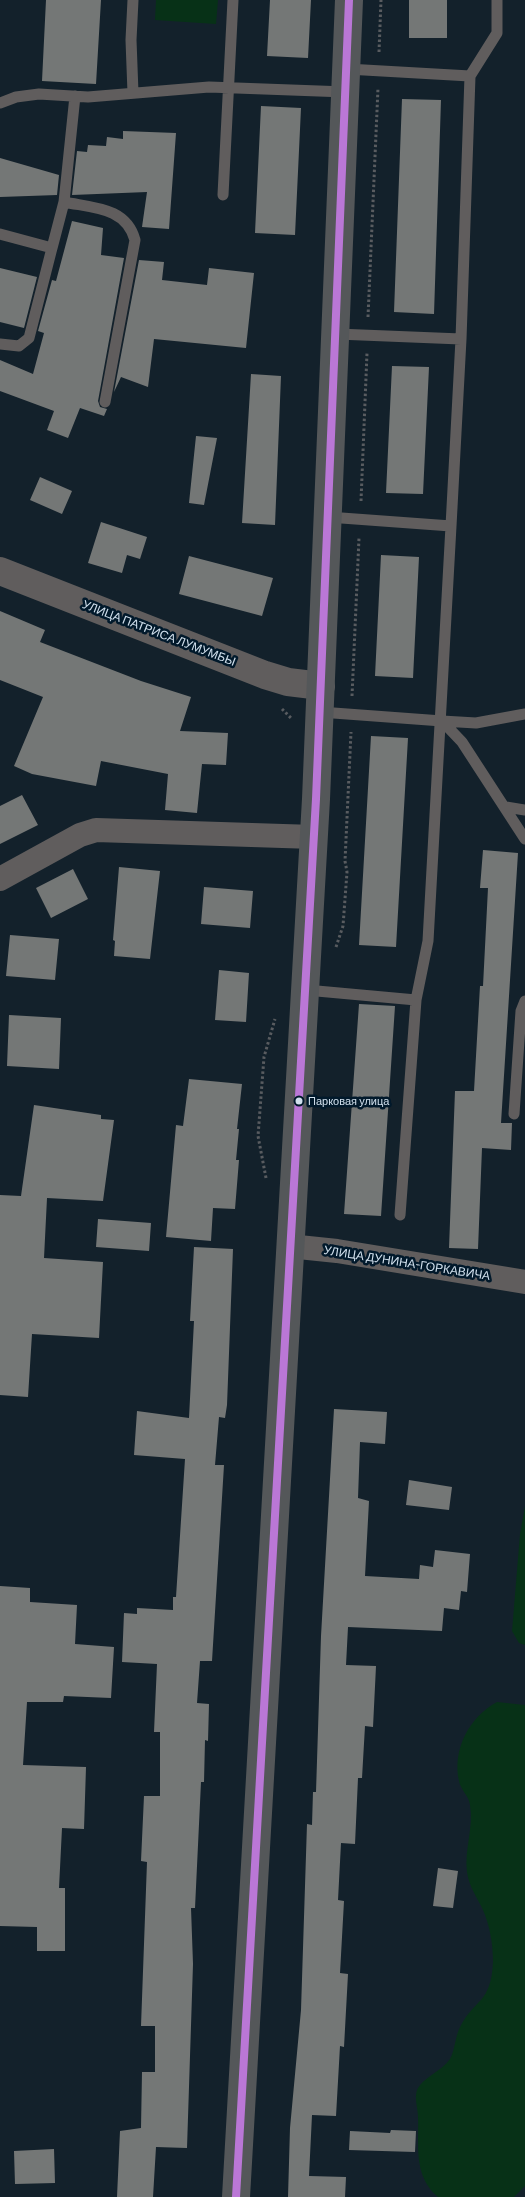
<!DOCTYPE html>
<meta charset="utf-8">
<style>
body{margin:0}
canvas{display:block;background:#13212b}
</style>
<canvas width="525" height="2197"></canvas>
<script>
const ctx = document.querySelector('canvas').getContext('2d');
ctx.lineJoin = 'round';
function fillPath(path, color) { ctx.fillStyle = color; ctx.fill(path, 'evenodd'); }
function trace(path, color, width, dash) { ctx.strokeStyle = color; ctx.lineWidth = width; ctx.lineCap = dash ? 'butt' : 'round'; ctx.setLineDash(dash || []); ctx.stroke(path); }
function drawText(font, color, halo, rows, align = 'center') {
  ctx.font = font + ' Barlow,sans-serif'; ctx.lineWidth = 5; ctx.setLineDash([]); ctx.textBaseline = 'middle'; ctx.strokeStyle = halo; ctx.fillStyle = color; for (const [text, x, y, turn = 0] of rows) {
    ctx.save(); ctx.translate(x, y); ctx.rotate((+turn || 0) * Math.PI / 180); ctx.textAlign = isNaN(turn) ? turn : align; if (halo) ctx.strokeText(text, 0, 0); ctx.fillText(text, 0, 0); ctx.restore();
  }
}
fillPath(new Path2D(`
 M156,0H218L216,24L155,20Z
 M525,1506V1645L519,1643L512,1631L520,1534Z
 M497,1702L525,1705V2186L514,2197H438C413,2176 419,2146 418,2117C418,2108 414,2099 417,2090C423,2077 441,2072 450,2059C455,2050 455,2037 460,2027C475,1998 491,2004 493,1962C493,1945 490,1926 483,1910C477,1897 469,1887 467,1872C464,1850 474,1827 470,1805C469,1796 460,1789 459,1781C452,1750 469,1717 497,1702Z`), '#073117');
fillPath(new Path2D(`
 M46,0H101L96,84L42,81Z
 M270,0H311L308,58L267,56Z
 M409,0H447V38H409Z
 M402,99L441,100L434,314L394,312Z
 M261,106L301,108L295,235L255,233Z
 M123,131L176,133L169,229L142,227L147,192L72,195L77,151L87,152L88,145L106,146L107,137L123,139Z
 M0,158L59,175L57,195L0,197Z
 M72,221L103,228L101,255L124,258L98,401L100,407L107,409L104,416L80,408L68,438L47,430L54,411L0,391V360L33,374L44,333L38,331L52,280L56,281Z
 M139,260L164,262L162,280L207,285L209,268L254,273L246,348L154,339L148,387L121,377L114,392Z
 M0,268L37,277L24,328L0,322Z
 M392,366L429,367L423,494L386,493Z
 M251,374L281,376L275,525L242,523Z
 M196,436L217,438L204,505L189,503Z
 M40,477L72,491L62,514L30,500Z
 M101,522L147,537L140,559L127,555L122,573L88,563Z
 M381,555L419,557L413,678L375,676Z
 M189,556L273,578L262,616L179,594Z
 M0,611L45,630L40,642L141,681L191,697L180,731L228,733L226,765L202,764L197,813L165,810L168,774L101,761L96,786L32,774L14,766L43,697L0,680Z
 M371,736L408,738L396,947L359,945Z
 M22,795L38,825L0,844V806Z
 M483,850L518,853L501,1123H512L511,1150L482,1148L478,1249L449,1248L455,1091H474L480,986H483L488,888H480Z
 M119,867L160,871L150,959L114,956L115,941L113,940Z
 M73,869L88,899L51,918L36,888Z
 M204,887L253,891L250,928L201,924Z
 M10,935L59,939L55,980L6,976Z
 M219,970L249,973L246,1022L215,1020Z
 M359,1004L395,1006L381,1216L344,1214Z
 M9,1015L61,1018L59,1069L7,1066Z
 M189,1079L242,1084L237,1129H239L236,1160H239L235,1209L213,1208L211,1241L166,1237L176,1125L183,1126Z
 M34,1105L101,1115V1119L114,1120L103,1201L47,1198L44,1258L103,1262L99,1338L32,1334L28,1397L0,1395V1195L21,1196Z
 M98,1219L151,1223L149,1251L96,1247Z
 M194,1247L233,1249L227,1405L225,1418L219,1417L215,1465H224L212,1661H200L197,1703L209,1704L208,1741L205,1740L204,1782H201L195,1908H191L193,1964L187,2148L156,2147L153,2197H117L120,2131L141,2128L142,2072H155V2026H141L147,1862L141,1861L144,1796H160V1732H154L157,1664L122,1662L124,1613L137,1614V1608L173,1610V1597H176L185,1459L134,1455L137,1411L189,1418L194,1321H190Z
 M334,1409L387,1412L385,1444L360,1442L358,1498L369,1501L365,1576L419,1579L420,1565L433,1567L435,1550L470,1554L467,1592L461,1591L459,1610L444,1608L442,1631L348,1627L346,1665L376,1666L373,1727L365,1726L362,1778H358L355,1844L341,1843L338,1900L344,1901L340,1973L348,1974L344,2047L340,2046L336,2116L312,2115L309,2176L346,2177L345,2197H288L290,2128L301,2010L307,1824L312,1825L313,1792H316L321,1636Z
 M409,1480L452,1487L449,1510L406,1505Z
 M0,1586L30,1588V1602L77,1605L75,1644L114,1647L111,1698L64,1696L63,1702H27L23,1765L86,1767L84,1829L62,1828L59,1888H65V1951H37V1927L0,1926Z
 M438,1868L458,1871L453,1908L433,1906Z
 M391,2130L416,2131L415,2152L349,2150L350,2131L390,2133Z
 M54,2149L55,2183L15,2184L14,2151Z`), '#747776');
trace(new Path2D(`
 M379,52L381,0
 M368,317L378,88
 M361,501L367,353
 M352,696L359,538
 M282,709L292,719
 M336,947L343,926L347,872L345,861L351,732
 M266,1178L258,1136L264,1057L275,1019`), '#595c60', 3, [2.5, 2.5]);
trace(new Path2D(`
 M133,0L131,40L133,93
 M347,69L470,76L497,33V0
 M75,96L64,202C93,208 126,207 135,240L105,402
 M0,103L16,97L39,94L88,97L209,87L346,92
 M223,195L233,0
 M0,234L52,248L29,338L19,346L0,344
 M52,248L64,202
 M337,334L461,339L470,76
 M328,517L451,526L461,339
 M320,712L442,721L462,742L525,839
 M442,721L476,723L525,714
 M506,807L525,810
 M306,990L416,1000
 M514,1114L521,1011L525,1001
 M400,1215L416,1000L428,941L451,526`), '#605d5d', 11);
trace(new Path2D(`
 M0,879L80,835L96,830L314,837
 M289,1246L337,1251L525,1282`), '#605d5d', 24);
trace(new Path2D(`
 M0,571L265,675L288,682L321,686`), '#605d5d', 28);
trace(new Path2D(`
 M236,2197L316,799L349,0`), '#545759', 28);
trace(new Path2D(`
 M236,2197L316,799L349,0`), '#ba77d6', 8);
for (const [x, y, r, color] of [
 [299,1101,4.5,"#d1e0ed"]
]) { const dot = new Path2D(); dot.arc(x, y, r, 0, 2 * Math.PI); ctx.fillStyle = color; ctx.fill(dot); trace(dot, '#01192b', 2); }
drawText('11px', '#d1e0ed', '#01192b', [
 ["Парковая улица",308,1101]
], 'left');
drawText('12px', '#d1e0ed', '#01192b', [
 ["УЛИЦА ПАТРИСА ЛУМУМБЫ",159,633,21],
 ["УЛИЦА ДУНИНА-ГОРКАВИЧА",407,1263,9]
]);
</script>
